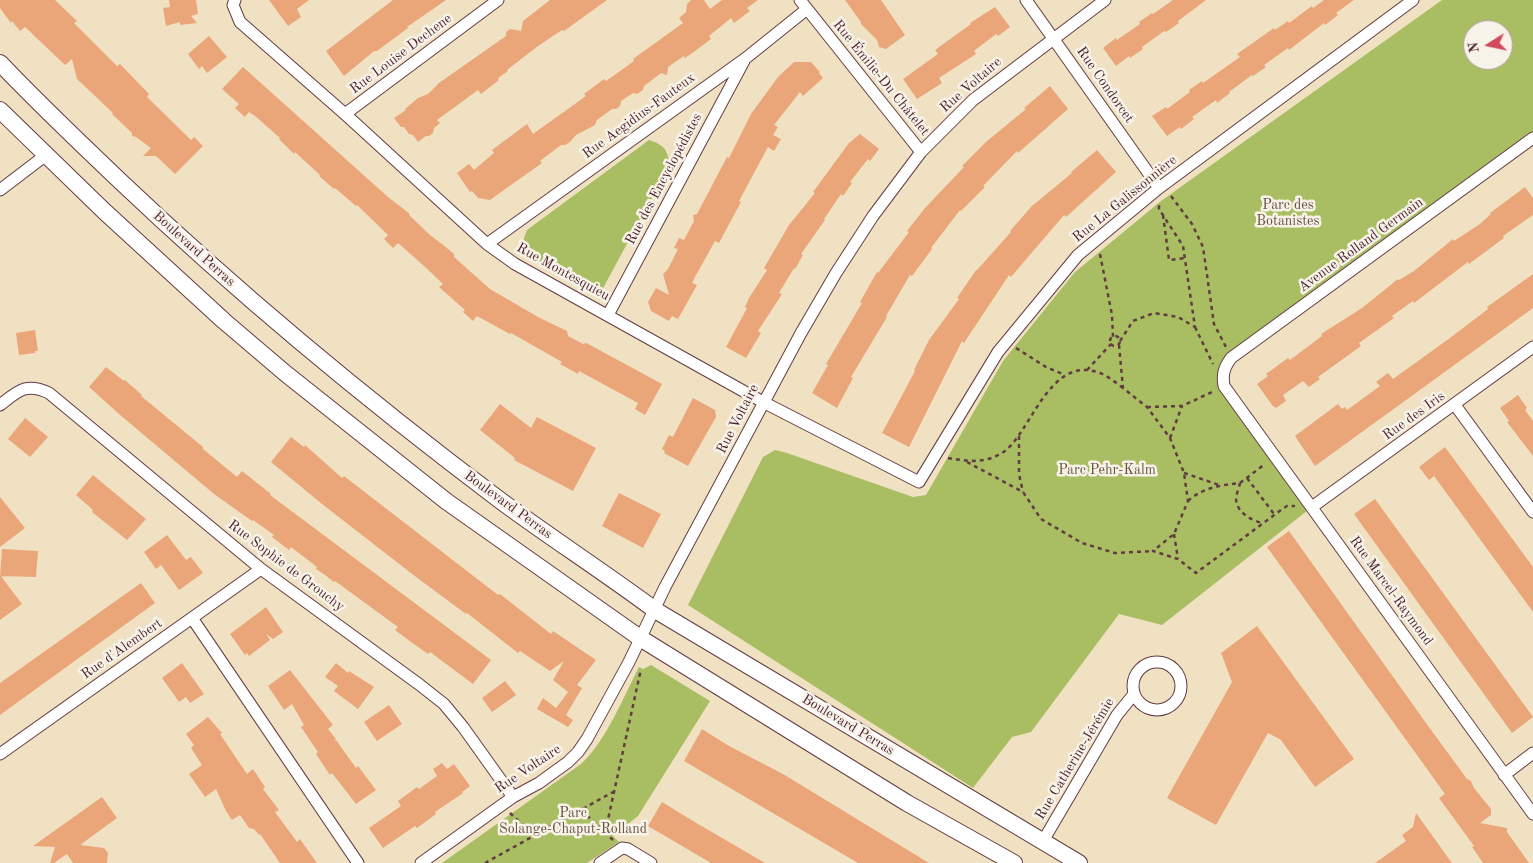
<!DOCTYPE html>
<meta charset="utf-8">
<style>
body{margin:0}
#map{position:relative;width:1533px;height:863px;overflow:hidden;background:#f0e1c3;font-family:"Old Standard TT",serif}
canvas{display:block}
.north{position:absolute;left:1463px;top:20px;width:50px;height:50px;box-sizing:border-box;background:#f7f3e8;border:1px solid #b29e9c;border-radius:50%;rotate:260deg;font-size:14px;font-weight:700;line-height:20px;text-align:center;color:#4a1f2b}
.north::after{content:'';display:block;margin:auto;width:18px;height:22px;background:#d1495b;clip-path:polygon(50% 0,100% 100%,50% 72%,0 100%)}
</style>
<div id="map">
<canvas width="1533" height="863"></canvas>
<div class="north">N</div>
</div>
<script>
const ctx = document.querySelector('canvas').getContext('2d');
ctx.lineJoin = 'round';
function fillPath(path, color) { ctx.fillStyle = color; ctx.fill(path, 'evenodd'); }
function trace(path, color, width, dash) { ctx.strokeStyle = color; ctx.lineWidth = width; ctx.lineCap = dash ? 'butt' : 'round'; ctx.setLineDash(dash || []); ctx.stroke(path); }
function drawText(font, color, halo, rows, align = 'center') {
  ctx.font = font + ' "Old Standard TT",serif'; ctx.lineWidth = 5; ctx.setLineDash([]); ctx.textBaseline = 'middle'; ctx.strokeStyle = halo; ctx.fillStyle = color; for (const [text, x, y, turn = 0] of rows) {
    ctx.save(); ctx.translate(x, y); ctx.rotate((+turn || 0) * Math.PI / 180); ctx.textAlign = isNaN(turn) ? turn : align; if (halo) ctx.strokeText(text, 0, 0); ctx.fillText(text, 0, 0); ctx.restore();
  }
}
fillPath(new Path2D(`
 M1442,0H1533V138L1231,358L1224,386L1312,507L1162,625L1119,614L1031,732L1012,737L973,788L688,605L763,457L775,450L787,453L913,497L926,495L1003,361L1075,272L1161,201ZM1473,30H1503V60H1473Z
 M649,140C664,145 667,149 670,164L601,292L594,293L557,274L532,257L522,244L527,230Z
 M651,665L710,701L638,816L613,836L619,842L587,863H442L581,764C606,741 623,698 639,667L643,669Z`), '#a9be63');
fillPath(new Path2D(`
 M0,0H55L77,21L74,23L117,66L120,64L149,94L147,97L191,140L194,137L203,146L175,174L156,156H143L151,148L136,137L132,136V133L112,114L113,113L77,79L72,59L65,65L25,27L20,31L12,21L11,23L0,8Z
 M169,0H196L198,14L191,16L197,23L180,25V22L166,26L163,8L170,7Z
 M269,0H309L297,9L301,17L288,26Z
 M393,0H446L407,27L408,28L377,51H374L344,76L326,51Z
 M550,0H607L564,31L562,30L538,46L507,70L508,71L498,78L499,80L481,94L478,90L437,120L440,123L434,128L433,133L429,136H426L418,142L413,135L409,134L404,127H401L394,118L406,110L405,109L418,98L428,94L439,83L496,43L506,36V32L510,29L521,31L523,21Z
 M691,0H704L710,9L722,0H758L747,8L750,11L734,23L731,18L709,36L711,39L695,51L685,58L684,56L668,67L667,75L661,73L644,86L643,90L637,94L633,93L621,101L620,106L616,109H612L597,120L595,125L576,135L570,142L565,145H561L540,161L542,163L490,200L478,198L472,191L470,192L457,173L469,164L474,170L494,153L492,150L527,124L533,134L586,96L584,94L604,79L606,81L634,61L633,59L683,23L679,18L686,12L687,4Z
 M845,0H881L905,35L886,49L879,47L877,40L861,24V22Z
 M1173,0H1206L1178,21L1179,23L1166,32L1164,31L1142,47L1143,49L1130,58L1129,56L1116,66L1103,48L1116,38L1117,40L1140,24L1139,22L1152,13L1153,14Z
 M1324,0H1354L1336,13L1338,15L1325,25L1324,23L1289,50L1288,48L1264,65L1266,67L1253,76L1252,75L1229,92L1230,93L1217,103L1216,100L1192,117L1194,119L1181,129L1180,127L1167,136L1152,116L1166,107L1167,109L1190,92L1189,90L1202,81L1203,83L1240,57L1237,54L1274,28L1275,30L1288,21L1289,23L1312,6L1313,8Z
 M995,7L1010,27L998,36L996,34L974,51L976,54L939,78L942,83L917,99L903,79L938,54L935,50L971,24L970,23Z
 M209,36L227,57L207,73L202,66L199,69L188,54Z
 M794,62H811L820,72L819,73L823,78L803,96L800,92L774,125L778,127L773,135L781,139L774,151L768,147L739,201L741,202L719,243L715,241L695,277L692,283L697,285L678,319L672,316L669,321L651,311L648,302L656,288L669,295L663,274L668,269L678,249L674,248L679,238L684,240L694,221L693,215L697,214L727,157L729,158L751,114L778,77Z
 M243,67L388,197L410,214L409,215L430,235L442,244L454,254V257L490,289L538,317L567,331L568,336L583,344L586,343L590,345L662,384L645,415L635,409L638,403L579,371L578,374L560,364L562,362L511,333L510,334L477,316L473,321L463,312L465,310L439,287L443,284L423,265L398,243L393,248L384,239L388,235L357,205L356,206L335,188L334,189L319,176L320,175L295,152L294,154L279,139L280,138L255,116L249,112L245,117L235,108L239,104L222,89Z
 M1050,86L1068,109L1018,153L1017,151L983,186L985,187L961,211L960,210L931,248L932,249L912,276L910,275L886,316L887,317L851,377L853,378L837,408L812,393L828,365L826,364L862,303L860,302L877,272L878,273L909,232L907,231L925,208L964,167L962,166L986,142L1026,109L1024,108Z
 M860,134L879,149L870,161L868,159L850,182L852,183L843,196L841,194L824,219L825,220L801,254L803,255L795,269L794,268L779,293L782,294L758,331L761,333L746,358L726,347L747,308L745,307L749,298L767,270L764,268L789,225L815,193L813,192L835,162L849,143Z
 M1097,150L1116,172L1066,217L1064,215L1011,277L1009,275L964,343L962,341L909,447L882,433L915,371L914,370L929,340L959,299L957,298L976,270H977L1011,232L1010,231L1032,206L1072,173L1071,172Z
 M1525,187L1533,198V215L1503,236L1504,238L1481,255L1469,264L1468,262L1414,303L1413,301L1392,316L1394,318L1359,343L1361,346L1318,377L1320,379L1309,387L1303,381L1283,395L1286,401L1276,408L1272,405L1257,384L1268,376L1266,374L1288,358L1290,360L1322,336L1321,334L1362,308L1398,279L1399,280L1414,271L1453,239L1454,241L1480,224L1491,214L1490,213Z
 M1533,274V308L1315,466L1295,436L1338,404L1342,409L1345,407L1347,410L1380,386L1376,382L1388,373L1393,379L1450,338L1488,309L1487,307Z
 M35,330L38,351H35V353L19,355L16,333Z
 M106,367L124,381L125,380L142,395L141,396L203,447V449L237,477L242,471L271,494L270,495L491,660L473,684L430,652L428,654L411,642L395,630L398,627L335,581L334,582L325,575L316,569L317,567L291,547L289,550L272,537L274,535L253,520L252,521L214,494L119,414L89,387Z
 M1518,395L1527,408L1525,410L1533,421V456L1507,422L1509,421L1500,408Z
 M693,398L715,410L716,417L688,466L664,453L665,451L662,449L669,435L673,437Z
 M500,404L531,428L537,417L596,448L573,491L514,460L515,458L480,430Z
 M25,418L48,437L30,457L8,439Z
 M291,437L304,447L305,445L342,478L344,476L498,595L500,594L551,634L553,631L596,660L577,685L582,688L566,715L573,720L568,727L537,709L543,698L556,708L568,692L553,680L564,661L550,671L520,651L518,653L467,613L466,614L416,577L322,504L271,462Z
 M1445,447L1533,567V612L1434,476L1429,480L1419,467Z
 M93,475L146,519L127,540L92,512L93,510L76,495Z
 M619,493L661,514L643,548L602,526Z
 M0,497L25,528L0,547Z
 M1375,499L1533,717L1512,733L1354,514Z
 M1289,531L1426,723L1467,779L1471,781L1474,788L1491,809V815L1480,823L1507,828V832L1529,863H1483L1472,847L1474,846L1439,798L1445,794L1267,547Z
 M167,535L186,560L191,557L203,573L179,590L161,565L156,569L144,552Z
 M2,549L38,551L36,577L0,576Z
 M0,575L22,604L0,620Z
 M141,583L155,603L0,715V683Z
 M266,607L283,632L273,639L266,634L270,640L249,656L247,653L245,655L230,634Z
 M1257,626L1354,759L1315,787L1281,740L1268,733L1216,825L1167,798L1232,682L1221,653Z
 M182,663L204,694L190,703L186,697L179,702L162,678Z
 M336,663L348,673L349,671L374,687L358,709L334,691L338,686L325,677Z
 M290,670L333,725L328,729L336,739L333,742L336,740L356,768L358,766L376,790L356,804L332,773L330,775L316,754L318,752L301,727L304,725L292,704L284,710L268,686Z
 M505,681L516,695L492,712L482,698Z
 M389,705L402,724L377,741L364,722Z
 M208,717L222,733L220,734L247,774L253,769L265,787L263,789L279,810L275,812L297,842L300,839L317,863H280L260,834L259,835L254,829L249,828L240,815L232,820L226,811L216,789L205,797L189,774L202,765L191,748L194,745L186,734Z
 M702,729L729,746L783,774L929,863H858L684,761Z
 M442,763L447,769L454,764L470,786L462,792L463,793L435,812L436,814L417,828L415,826L383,848L369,828L401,806L398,801L417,787L419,789L437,776L433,769Z
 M102,797L117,818L80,845L104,848L108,853L107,863H73L67,854L54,863H50L55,847L33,846Z
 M662,802L693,821L765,863H711L648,826Z
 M1416,813L1452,863H1375L1406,841L1402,835L1413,827Z`), '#eaa679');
const minor = new Path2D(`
 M235,0L233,5L240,22L345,114L487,244L515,264L763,402L919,482L998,352L1078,255L1159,188L1413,0
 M800,0L921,152
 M1026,0L1159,188
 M345,114L498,0
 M1533,138L1231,358C1224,368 1222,374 1224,386L1533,814
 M0,190L46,155
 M487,244L746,58L807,9
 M608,315L744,61
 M0,405C18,391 26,382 49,393L261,569L420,685L444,704L463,727L513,797
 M1455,405L1533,512
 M1312,507L1533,347
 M192,618L358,863
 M1133 686a24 24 0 1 1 48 0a24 24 0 1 1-48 0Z
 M0,754L261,569
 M1504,775L1533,753
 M1043,841L1117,715L1134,694
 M421,863L513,797L539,783L568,762L578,752L587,739L629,662L665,587L801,333L836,273L873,216L921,152L973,100L1105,0
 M600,863L622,848L628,849L651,863`);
const secondary = new Path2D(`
 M0,63C38,103 79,142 119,180C240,295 368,401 501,501C551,538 604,572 655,610L1079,863
 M0,110L104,211L224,321L285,373L446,501L640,638L907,803L1014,863`);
trace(minor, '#633c42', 13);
trace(secondary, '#633c42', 18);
trace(new Path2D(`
 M1171,196L1192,224L1203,247L1214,324L1226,347
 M1163,215L1169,260L1185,258
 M1100,254L1112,315L1113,337
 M1195,327L1213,364
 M1110 341a5 5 0 1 1 10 0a5 5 0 1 1-10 0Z
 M1120,341L1133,321L1154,313L1178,317L1195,327L1183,246L1159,209V205
 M1119,345L1123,388L1147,407L1170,438L1184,473L1188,501L1174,534L1153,551L1178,559L1196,573L1281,510L1287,506H1295
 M1016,348L1046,367L1065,375
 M1087,370L1111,344
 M1147,407L1182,406L1212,392
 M1019,436V474L1023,492
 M1170,438L1182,406
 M948,458C966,461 983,464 1000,454C1010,449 1017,438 1023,429C1041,402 1061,358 1100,373C1108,376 1116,383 1123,388
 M967,462L1023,492L1041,519L1082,543L1115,553L1153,551
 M1184,473L1219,485
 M1247,478L1274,514
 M1240,483L1265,464
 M1188,501C1202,488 1221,485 1240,483C1239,488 1236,495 1236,499C1237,513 1251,520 1262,523
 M1174,534L1178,559
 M581,810L613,840
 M510,813L535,836
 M605,833L641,669
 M485,863L613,792`), '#633c42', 2.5, [4, 4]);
trace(minor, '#fff', 11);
trace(secondary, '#fff', 16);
drawText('14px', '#4a1f2b', '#f7f3e8', [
 ["Rue Louise Dechene",401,54,-37],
 ["Rue Émilie-Du Châtelet",881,78,51],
 ["Rue Voltaire",971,85,-41],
 ["Rue Condorcet",1105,85,55],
 ["Rue Aegidius-Fauteux",639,116,-36],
 ["Rue des Encyclopédistes",664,179,-62],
 ["Rue La Galissonnière",1125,199,-39],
 ["Avenue Rolland Germain",1361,245,-36],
 ["Boulevard Perras",194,249,42],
 ["Rue Montesquieu",563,272,29],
 ["Rue des Iris",1414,416,-36],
 ["Rue Voltaire",738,419,-63],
 ["Boulevard Perras",508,505,36],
 ["Rue Sophie de Grouchy",286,566,37],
 ["Rue Marcel-Raymond",1391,591,54],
 ["Rue d'Alembert",122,649,-35],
 ["Boulevard Perras",848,725,31],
 ["Rue Catherine-Jérémie",1075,759,-59],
 ["Rue Voltaire",528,769,-34]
]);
drawText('14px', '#664f3c', '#f7f3e8', [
 ["Parc des",1288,205],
 ["Botanistes",1288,221],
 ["Parc Pehr-Kalm",1107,470],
 ["Parc",573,813],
 ["Solange-Chaput-Rolland",573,829]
]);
</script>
